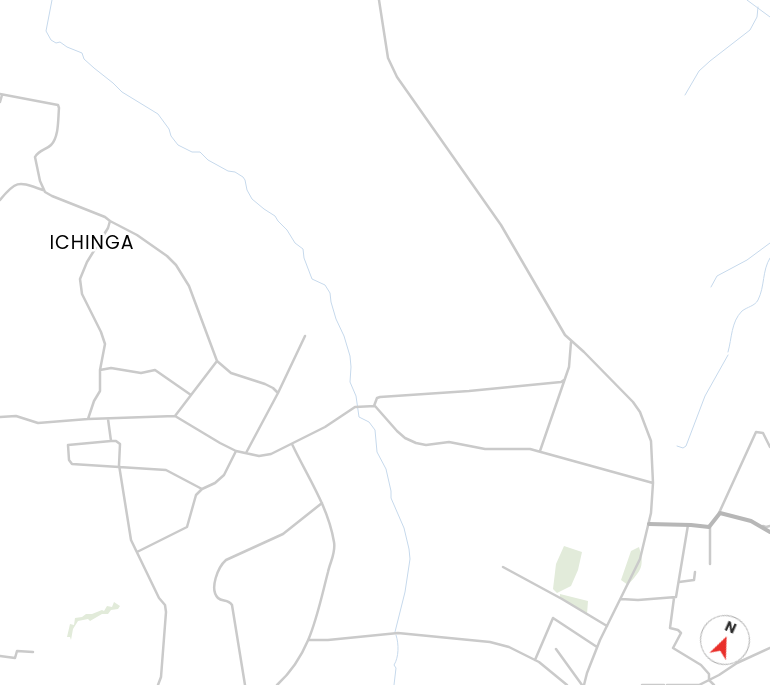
<!DOCTYPE html>
<style>
body{margin:0}
#map{position:relative;width:770px;height:685px;overflow:hidden;background:#fff;font-family:Poppins,sans-serif}
canvas{display:block}
.north{position:absolute;left:700px;top:615px;width:50px;height:50px;box-sizing:border-box;background:#fff;border:1px solid #ababab;border-radius:50%;rotate:24deg;font-size:14px;font-weight:700;line-height:20px;text-align:center;color:#2d2d2d}
.north::after{content:'';display:block;margin:auto;width:18px;height:22px;background:#e92f2a;clip-path:polygon(50% 0,100% 100%,50% 72%,0 100%)}
</style>
<div id="map">
<canvas width="770" height="685"></canvas>
<div class="north">N</div>
</div>
<script>
const ctx = document.querySelector('canvas').getContext('2d');
ctx.lineJoin = 'round';
function fillPath(path, color) { ctx.fillStyle = color; ctx.fill(path, 'evenodd'); }
function trace(path, color, width, dash) { ctx.strokeStyle = color; ctx.lineWidth = width; ctx.lineCap = dash ? 'butt' : 'round'; ctx.setLineDash(dash || []); ctx.stroke(path); }
function drawText(font, color, halo, rows, align = 'center') {
  ctx.font = font + ' Poppins,sans-serif'; ctx.lineWidth = 5; ctx.setLineDash([]); ctx.textBaseline = 'middle'; ctx.strokeStyle = halo; ctx.fillStyle = color; for (const [text, x, y, turn = 0] of rows) {
    ctx.save(); ctx.translate(x, y); ctx.rotate((+turn || 0) * Math.PI / 180); ctx.textAlign = isNaN(turn) ? turn : align; if (halo) ctx.strokeText(text, 0, 0); ctx.fillText(text, 0, 0); ctx.restore();
  }
}
fillPath(new Path2D(`
 M564,546L582,552L578,570L571,586L557,593L553,589L556,564Z
 M639,547C645,567 641,570 628,585L621,580L631,551Z
 M560,594L588,601L587,614L560,598Z
 M114,602L120,606L118,609L111,610L108,614H102L90,621L88,619L78,621L73,629L71,640L70,637H67L70,624L74,625L75,618L82,617L86,614H92L102,610L104,611L107,606L112,607Z`), '#e2ebda');
trace(new Path2D(`
 M52,0L46,31L51,40L56,43L60,42L67,47L82,53L84,59L94,68L113,83L122,92L158,114L169,129L171,136L178,145L192,152H200L208,160L228,171L235,172L243,177L245,180L247,190L252,199L264,209L275,216L278,221L287,230L295,243L303,249L304,258L312,279L325,285L330,293L331,302L336,319L344,336L350,356L351,367L350,382L356,396L359,417L369,422L375,430L377,452L386,469L391,491V498L404,528L409,549L410,559L405,592L395,632
 M747,0L770,17
 M685,95L699,71L710,61L750,30L757,17L758,7
 M711,287L717,276L747,260L770,243
 M728,352C732,338 731,322 742,311C747,307 755,306 758,300C765,286 762,271 770,258
 M677,446L683,448L686,446L705,396L728,355
 M394,685L396,668L394,665C399,657 399,644 396,635`), '#c6d9ec', 1);
trace(new Path2D(`
 M379,0L388,58L397,77L501,225L565,335L584,352L633,402L640,412L651,441L653,483L651,513L640,559L600,640L587,673L584,685
 M0,94L58,105L59,108C58,119 59,137 51,145C46,150 39,150 35,157L40,181L45,192L52,196L105,217L110,221L108,228L87,262L80,279L82,294L101,332L105,344L100,370V391L94,401L88,419
 M0,102L2,95
 M0,200C17,179 19,182 43,190
 M110,221L137,235L167,256L176,265L189,286L217,361L231,373L265,384L273,388L278,393L246,453
 M100,370L111,368L141,373L155,370L191,395
 M278,393L305,336
 M374,406L377,398L380,397L469,391L561,382L564,380
 M175,416L217,361
 M0,417L16,416L38,423L88,419L175,416L220,443L236,451L259,456L271,454L325,427L355,407L375,406L397,431L405,438L416,443L426,445L449,442L485,449H530L653,483
 M108,419L111,441H116L120,444L119,465L131,540L159,598L165,605L166,612L161,677L158,685
 M111,441L68,445L69,460L72,464L166,470L202,489
 M540,451L569,367L571,342
 M719,513L756,432L763,433L770,447
 M763,526L766,527L770,526
 M710,527V564
 M137,552L187,527L196,495L202,489L215,483L224,475L236,451
 M503,567L562,599L607,626
 M679,582L694,580L695,572
 M674,598L670,628L678,630L681,633L673,648L701,665L709,674V680L714,685
 M621,599L638,600L676,597L688,525
 M309,640H328L398,633L490,642L509,647L539,662L567,685
 M556,649L582,685
 M0,656L15,658L17,651L33,652
 M535,660L553,618L597,647
 M245,685L232,605C228,599 222,602 218,598C209,589 218,567 226,560L283,534L322,503
 M277,685C311,654 317,614 328,572C330,562 336,553 334,542C328,506 307,476 292,444
 M642,685H664
 M667,685H699L719,675L737,663L770,648`), '#cacaca', 2.5);
trace(new Path2D(`
 M649,524L691,525L709,527L720,513L751,521L770,532`), '#b7b7b7', 4);
ctx.letterSpacing = '1px';
drawText('19px', '#000', '#fff', [
 ["ICHINGA",92,244]
]);
ctx.letterSpacing = '0px';
</script>
